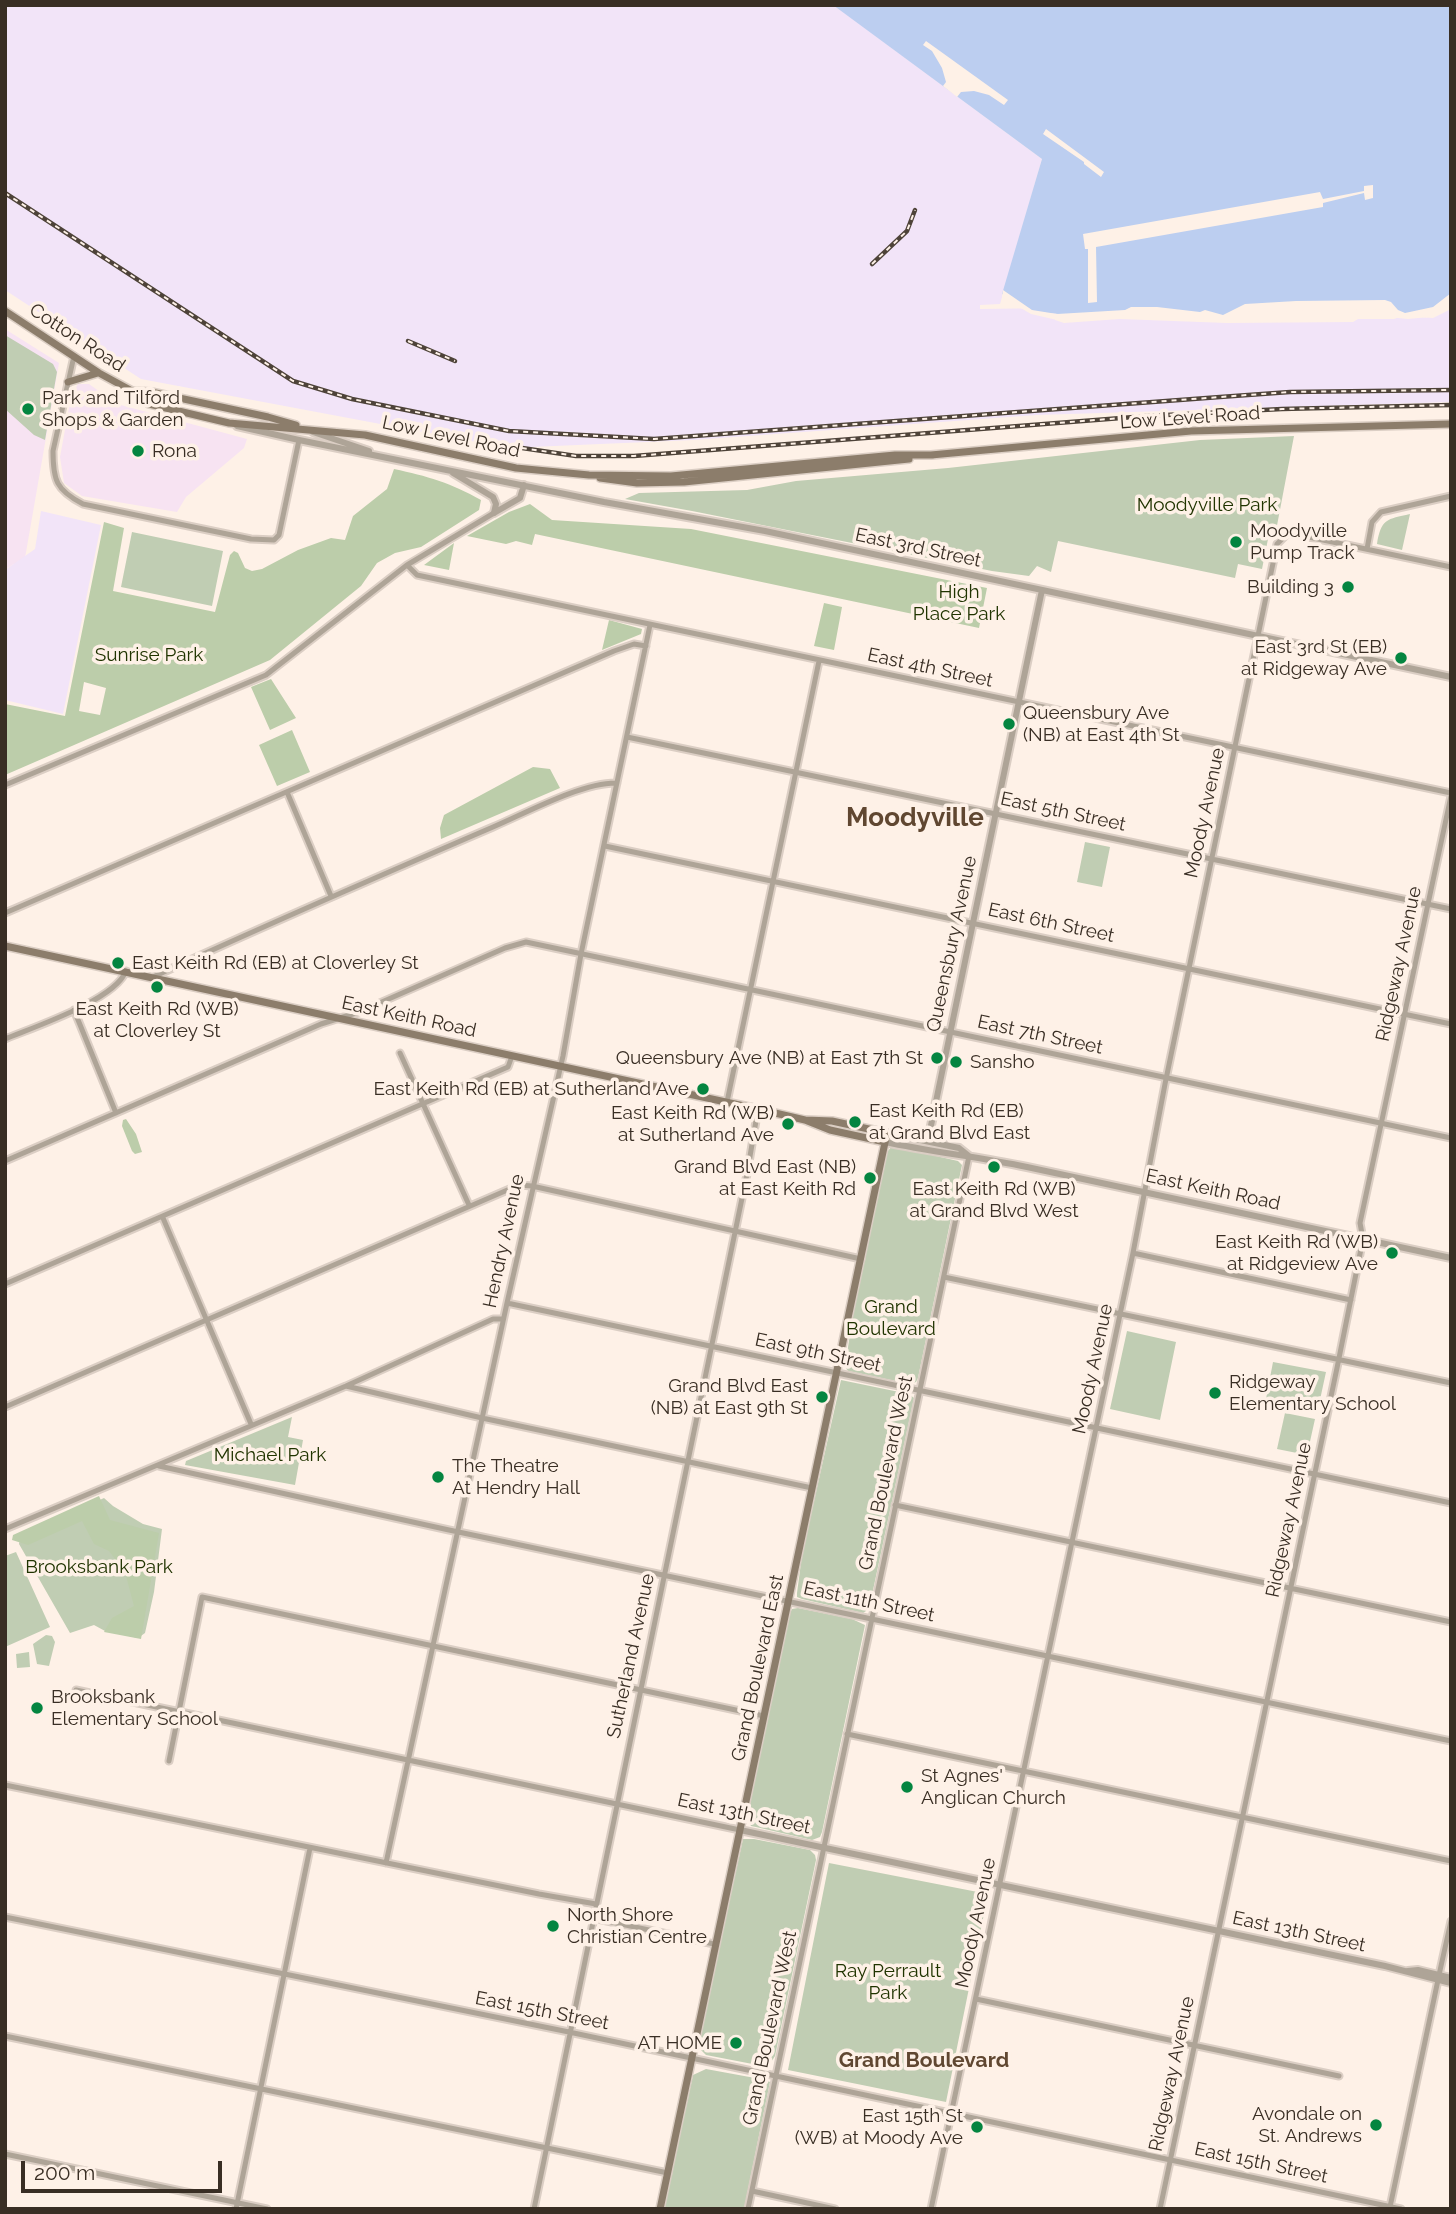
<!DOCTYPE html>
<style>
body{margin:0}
#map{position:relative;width:1456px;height:2214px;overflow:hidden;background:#fef1e7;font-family:Raleway,sans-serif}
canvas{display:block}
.frame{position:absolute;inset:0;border:7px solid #392e24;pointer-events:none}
.scale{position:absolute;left:21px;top:2161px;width:201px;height:32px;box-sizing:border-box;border:4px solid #392e24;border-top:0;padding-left:9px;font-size:21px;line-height:24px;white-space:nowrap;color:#392e24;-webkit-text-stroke:5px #fef1e7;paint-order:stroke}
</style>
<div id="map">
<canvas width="1456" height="2214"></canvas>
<div class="frame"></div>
<div class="scale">200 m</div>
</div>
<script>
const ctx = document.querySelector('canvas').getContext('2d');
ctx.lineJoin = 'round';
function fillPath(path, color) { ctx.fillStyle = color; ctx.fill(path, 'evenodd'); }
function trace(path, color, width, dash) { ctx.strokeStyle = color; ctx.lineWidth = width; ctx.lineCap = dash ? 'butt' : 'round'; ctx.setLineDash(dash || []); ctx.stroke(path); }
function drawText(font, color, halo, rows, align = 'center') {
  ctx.font = font + ' Raleway,sans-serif'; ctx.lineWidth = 7; ctx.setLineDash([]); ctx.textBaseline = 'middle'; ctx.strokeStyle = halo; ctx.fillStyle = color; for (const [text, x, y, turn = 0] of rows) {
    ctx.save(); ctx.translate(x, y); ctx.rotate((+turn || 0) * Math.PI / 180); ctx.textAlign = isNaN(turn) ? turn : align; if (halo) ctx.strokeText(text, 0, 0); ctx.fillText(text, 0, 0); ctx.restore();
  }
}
fillPath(new Path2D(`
 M5,329L59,363L25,558L5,569Z
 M78,384H89L117,404L247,439L244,448L186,497L177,512L82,496L64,483L60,457L71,397Z`), '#f7e3f2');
fillPath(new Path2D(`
 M5,5H834L1042,159L1000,304L980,305V309L1055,308V320L1064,323L1120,319L1227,323L1353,322L1358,319H1394L1402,316L1433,318L1451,309V402L1037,415L693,440L508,448L141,379L5,290Z
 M41,511L101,525L63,714L5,700V570L35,549Z`), '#f2e4f8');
fillPath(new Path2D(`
 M5,335L53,364L57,372L45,440L34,435L5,409Z
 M1294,436L1275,536H1270L1268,539L1262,569L1238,564L1235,578L1058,541L1051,572L1037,566L1029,576L992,571L692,511L625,499L639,493L747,490L796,481L948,468L1200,440Z
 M1410,514L1402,550L1377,544C1381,519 1387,519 1410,514Z
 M132,532L223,551L212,606L121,587Z
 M1085,842L1110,847L1102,887L1077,882Z
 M892,1146L958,1161L962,1165L918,1378L916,1382L910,1384L848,1371L845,1367L853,1314L887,1152Z
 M1127,1331L1176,1342L1160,1420L1110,1409Z
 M1273,1362L1326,1372L1318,1409L1266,1399Z
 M841,1380L909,1394L914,1398L869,1609L863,1613L802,1599L797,1597V1593L802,1555Z
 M1285,1413L1315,1419L1307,1455L1277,1449Z
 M292,1417L288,1437L303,1440L295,1485L185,1465L186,1461Z
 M104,1498L113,1506L143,1524L162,1529L154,1592L145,1633L138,1638L105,1631L94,1625L70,1633L19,1544L20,1537Z
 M16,1552L50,1627L5,1647V1556Z
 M798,1608L852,1619L865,1625L822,1832L820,1837L812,1840L756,1827L751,1826L748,1820L752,1791L790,1613L792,1609Z
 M46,1635L52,1636L55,1642L49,1666L37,1664L33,1644Z
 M29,1652L30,1667L17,1668L16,1654Z
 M743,1839H754L810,1850L815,1855L816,1860L775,2056L768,2067L706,2055L699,2048L705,2011Z
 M829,1863L988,1894L946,2102L788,2070Z
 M706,2069L755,2078L758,2077L770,2082L744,2209H664L693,2075Z`), '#c0cdb3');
fillPath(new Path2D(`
 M394,469C427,476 451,483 481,500L479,510L421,547L395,553L377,563L361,586L270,660L5,775V704L65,716L104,522L124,528L113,591L215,612L230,555L234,551L238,553L245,568L252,571L262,569L298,550L331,538L345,540L353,516L387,489ZM84,682L106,688L100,715L79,711Z
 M530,504L552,520L691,529L987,588L979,628L535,534L532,545L516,541L506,544L467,536L509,512Z
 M454,543L449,570L424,565Z
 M824,603L842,607L834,650L814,646Z
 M609,620L642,629L641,634L602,650Z
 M271,679L296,718L270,730L251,687Z
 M292,730L310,772L277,786L259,745Z
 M533,767L550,769L560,788L441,839L440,828L444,815Z
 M126,1119L136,1134L142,1152L135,1154L132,1151L122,1126L123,1120Z
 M99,1496L110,1520L159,1533L141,1639L104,1632L112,1618L134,1606L125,1572L109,1551L94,1544L82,1521L28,1545L12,1540L13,1535Z`), '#bccdaa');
fillPath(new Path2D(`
 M833,5H1451V299L1433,312L1402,316L1390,307L1242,309L1228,316L1127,312L1082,316L1035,312L1002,294L1042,159Z`), '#bccef0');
fillPath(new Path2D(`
 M926,41L1008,100L1004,105L989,95L974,91L961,92L957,97L943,86L946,82L942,68L932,51L923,45Z
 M1046,129L1104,172L1101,177L1084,164V162L1043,134Z
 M1373,185V198L1365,200L1364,193L1323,203V207L1096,247L1097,302L1088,303V249H1085L1083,234L1320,192L1323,199L1364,191V186Z
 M1003,290L1032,310L1057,314L1125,310L1131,307H1157L1200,312L1205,310L1223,315L1245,304L1296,301L1385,300L1391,302L1398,310L1405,313L1433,307L1451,293V303L1429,317L1408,319L1398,318L1385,309L1242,312L1226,320L1145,314L1057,320L1031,314L1002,297Z`), '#fef1e7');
const minor = new Path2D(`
 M74,356L53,451C53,480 56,490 83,504L251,539L274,540L279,535L299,440
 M1367,549L1372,522L1381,512L1451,496
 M407,565L417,575L1451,793
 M627,737L1451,909
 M5,785L266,675L407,565L494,513
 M287,792L331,896
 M605,846L1451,1024
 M5,913L614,651L634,644L646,646
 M153,977C266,925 379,876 493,827C526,813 583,782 617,783
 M74,1010L116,1113
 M5,1039C34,1027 115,1000 126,971
 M400,1053L469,1205
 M727,1102L819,661
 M5,1161L321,1024L359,1012L505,948L526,942L1451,1138
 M163,1218L251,1424
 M1133,1253L1351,1300
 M944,1277L1451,1383
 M5,1284L508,1067L512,1056
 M507,1303L1451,1503
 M346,1386L482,1418L812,1488
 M5,1407L519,1185L532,1186L861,1259
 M159,1466L449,1530L1451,1741
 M895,1505L1451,1622
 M5,1529L346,1386L493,1319H503
 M76,1690L740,1830
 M847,1734L1451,1861
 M169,1761L202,1597L764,1716
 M5,1785L539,1894L596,1904
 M386,1863L507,1303L563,1056L581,954L650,625
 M5,1917L569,2032L1401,2209
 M593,1918L714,1944
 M1439,1975L1451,1921
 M976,1999L1339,2076
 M5,2036L668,2173
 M5,2154L267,2209
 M752,2191L835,2209
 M1390,2207L1438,1980
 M236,2209L310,1848
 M534,2209L747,1174L758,1109
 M748,2209L969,1156
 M931,2209L1133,1253L1165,1084L1277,544L1287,534L1290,533L1451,567
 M1160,2209L1337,1368L1363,1239L1360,1223L1451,796`);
const tertiary = new Path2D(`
 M237,426L299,440L604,502L765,531L1451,677
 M313,432L369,451
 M453,473L493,497L496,504L494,513
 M494,513L520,498L524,485
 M887,1133L959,1148L969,1156
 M928,1140L1042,590
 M885,1142C932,1152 980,1157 1027,1167L1451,1258
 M740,1830L1385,1966L1451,1983
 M1408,1971L1418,1970L1451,1978`);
const secondary = new Path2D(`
 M5,311L99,373L132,391L149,404L229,423L365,435L516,468L589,475L671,476L895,455H933
 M68,382L98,373
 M133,391L151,392L268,417L296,425
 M931,455L1191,431L1451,424
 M600,478L637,483L684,482L909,459
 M5,946L758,1109L805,1120L830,1130L885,1142
 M660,2209L887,1133L832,1121L805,1120`);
trace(minor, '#dbcec4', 9);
trace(tertiary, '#dbcec4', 10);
trace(secondary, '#dbcec4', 10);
trace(minor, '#aea497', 5);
trace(tertiary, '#aea497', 6);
trace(secondary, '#8c7d6b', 7);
const rail = new Path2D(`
 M5,193L293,381L352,399L509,431L654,439L1220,397L1290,392L1451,390
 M872,264L907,231L915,210
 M408,341L455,361
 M502,445L576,456H634L1147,416L1282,409L1451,405`);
trace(rail, '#4e4339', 4.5);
trace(rail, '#fef1e7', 2, [5]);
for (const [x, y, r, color] of [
 [28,409,7,"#048540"],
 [138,451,7,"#048540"],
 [1236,542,7,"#048540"],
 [1348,587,7,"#048540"],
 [1401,658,7,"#048540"],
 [1009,724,7,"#048540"],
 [118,963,7,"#048540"],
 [157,987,7,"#048540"],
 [937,1058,7,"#048540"],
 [956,1062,7,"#048540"],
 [703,1089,7,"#048540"],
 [855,1122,7,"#048540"],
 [788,1124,7,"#048540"],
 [994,1167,7,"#048540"],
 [870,1178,7,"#048540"],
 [1392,1253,7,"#048540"],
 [1215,1393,7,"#048540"],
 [822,1397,7,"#048540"],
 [438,1477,7,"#048540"],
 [37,1708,7,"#048540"],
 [907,1787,7,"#048540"],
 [553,1926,7,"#048540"],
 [736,2043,7,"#048540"],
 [1376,2125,7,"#048540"],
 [977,2127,7,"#048540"]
]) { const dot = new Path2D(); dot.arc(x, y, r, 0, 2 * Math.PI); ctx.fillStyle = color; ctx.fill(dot); trace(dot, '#fef1e7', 2.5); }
drawText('19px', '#392e24', '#fef1e7', [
 ["Cotton Road",77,338,33],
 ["Low Level Road",1190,418,-4],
 ["Low Level Road",451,437,12],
 ["East 3rd Street",918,548,12],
 ["East 4th Street",930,668,12],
 ["East 5th Street",1063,812,12],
 ["Moody Avenue",1205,813,-78],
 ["East 6th Street",1051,923,12],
 ["Queensbury Avenue",952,944,-78],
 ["Ridgeway Avenue",1399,964,-78],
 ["East Keith Road",409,1017,12],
 ["East 7th Street",1040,1035,12],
 ["East Keith Road",1213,1190,12],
 ["Hendry Avenue",504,1241,-78],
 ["East 9th Street",818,1353,12],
 ["Moody Avenue",1093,1369,-78],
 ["Grand Boulevard West",886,1473,-78],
 ["Ridgeway Avenue",1289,1520,-78],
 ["East 11th Street",869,1602,12],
 ["Sutherland Avenue",631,1656,-78],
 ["Grand Boulevard East",758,1668,-78],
 ["East 13th Street",744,1814,12],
 ["Moody Avenue",976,1923,-78],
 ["East 13th Street",1299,1932,12],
 ["East 15th Street",542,2011,11],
 ["Grand Boulevard West",770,2028,-78],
 ["Ridgeway Avenue",1172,2074,-78],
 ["East 15th Street",1261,2163,12]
]);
drawText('19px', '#392e24', '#fef1e7', [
 ["Park and Tilford",42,398],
 ["Shops & Garden",42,420],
 ["Rona",152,451],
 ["Moodyville",1250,531],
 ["Pump Track",1250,553],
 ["Building 3",1334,587,"right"],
 ["East 3rd St (EB)",1387,647,"right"],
 ["at Ridgeway Ave",1387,669,"right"],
 ["Queensbury Ave",1023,713],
 ["(NB) at East 4th St",1023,735],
 ["East Keith Rd (EB) at Cloverley St",132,963],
 ["East Keith Rd (WB)",157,1009,"center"],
 ["at Cloverley St",157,1031,"center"],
 ["Queensbury Ave (NB) at East 7th St",923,1058,"right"],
 ["Sansho",970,1062],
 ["East Keith Rd (EB) at Sutherland Ave",689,1089,"right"],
 ["East Keith Rd (EB)",869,1111],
 ["at Grand Blvd East",869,1133],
 ["East Keith Rd (WB)",774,1113,"right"],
 ["at Sutherland Ave",774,1135,"right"],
 ["Grand Blvd East (NB)",856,1167,"right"],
 ["at East Keith Rd",856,1189,"right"],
 ["East Keith Rd (WB)",994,1189,"center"],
 ["at Grand Blvd West",994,1211,"center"],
 ["East Keith Rd (WB)",1378,1242,"right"],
 ["at Ridgeview Ave",1378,1264,"right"],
 ["Ridgeway",1229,1382],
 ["Elementary School",1229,1404],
 ["Grand Blvd East",808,1386,"right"],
 ["(NB) at East 9th St",808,1408,"right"],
 ["The Theatre",452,1466],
 ["At Hendry Hall",452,1488],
 ["Brooksbank",51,1697],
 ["Elementary School",51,1719],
 ["St Agnes'",921,1776],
 ["Anglican Church",921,1798],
 ["North Shore",567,1915],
 ["Christian Centre",567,1937],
 ["AT HOME",722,2043,"right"],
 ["Avondale on",1362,2114,"right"],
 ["St. Andrews",1362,2136,"right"],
 ["East 15th St",963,2116,"right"],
 ["(WB) at Moody Ave",963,2138,"right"]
], 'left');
drawText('19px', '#203400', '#fef1e7', [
 ["Moodyville Park",1207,505],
 ["High",959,592],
 ["Place Park",959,614],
 ["Sunrise Park",149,655],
 ["Grand",891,1307],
 ["Boulevard",891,1329],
 ["Michael Park",270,1455],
 ["Brooksbank Park",99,1567],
 ["Ray Perrault",888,1971],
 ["Park",888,1993]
]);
drawText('bold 21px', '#604731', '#fef1e7', [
 ["Grand Boulevard",924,2061]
]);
drawText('bold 26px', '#604731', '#fef1e7', [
 ["Moodyville",915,818]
]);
</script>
